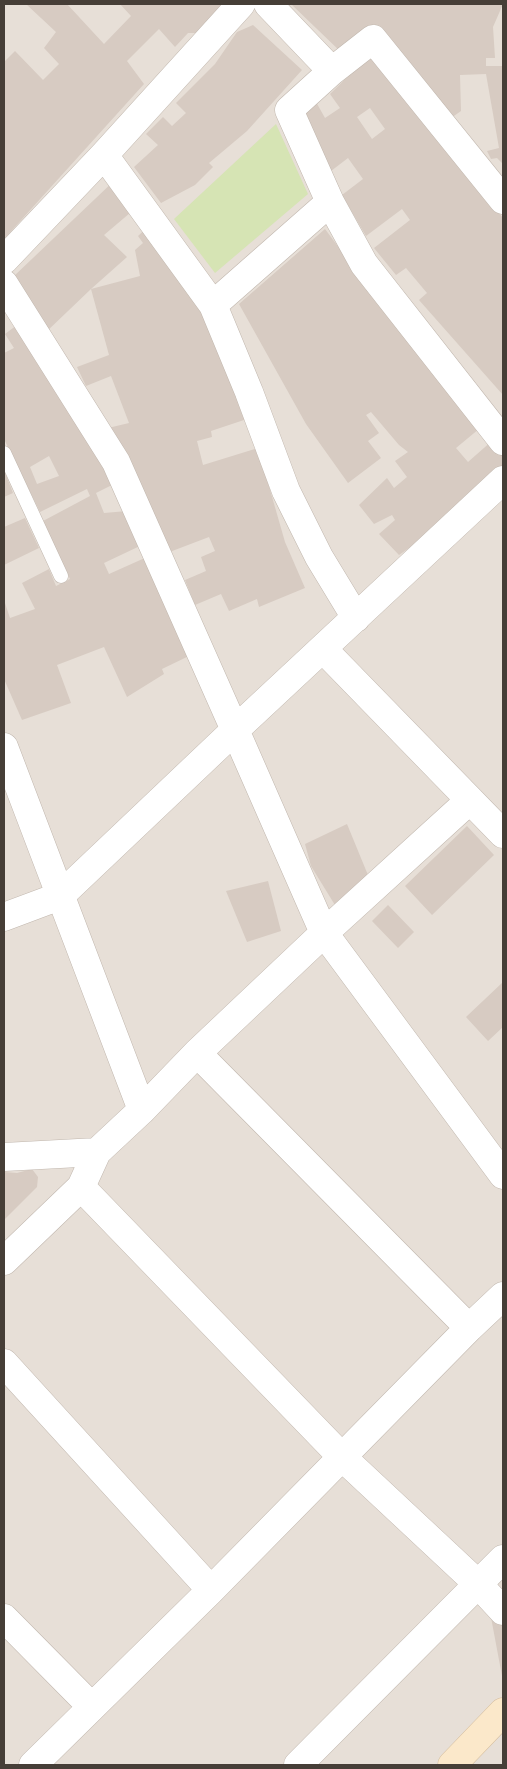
<!DOCTYPE html>
<style>
body{margin:0}
#map{position:relative;width:507px;height:1769px;overflow:hidden;background:#f3eee8;font-family:Montserrat,sans-serif}
canvas{display:block}
.frame{position:absolute;inset:0;border:5px solid #463e37;pointer-events:none}
</style>
<div id="map">
<canvas width="507" height="1769"></canvas>
<div class="frame"></div>
</div>
<script>
const ctx = document.querySelector('canvas').getContext('2d');
ctx.lineJoin = 'round';
function fillPath(path, color) { ctx.fillStyle = color; ctx.fill(path, 'evenodd'); }
function trace(path, color, width, dash) { ctx.strokeStyle = color; ctx.lineWidth = width; ctx.lineCap = dash ? 'butt' : 'round'; ctx.setLineDash(dash || []); ctx.stroke(path); }
fillPath(new Path2D(`
 M4,4H503V1765H4Z`), '#e7dfd7');
fillPath(new Path2D(`
 M276,124L308,194L215,273L174,219Z`), '#d6e4b4');
fillPath(new Path2D(`
 M26,4H67L104,44L131,16L120,4L188,5L223,4V7L197,33H188L175,47L159,29L127,61L144,84L4,239V62L15,51L43,80L59,64L44,48L56,32Z
 M291,4H503L493,27L495,58H486V66H503V164L497,158L491,159L487,151L499,148L486,74L460,75L461,111L451,118L374,24L342,53Z
 M253,25L302,70L247,131L209,163L213,167L195,185L161,203L134,167L158,145L146,134L163,117L172,126L186,113L176,103L215,64L237,32Z
 M372,53L503,218V395L419,300L427,293L406,268L396,275L374,248L410,220L402,209L366,236L342,195L363,179L348,158L331,171L301,113L316,102L325,118L340,108L330,94ZM370,108L385,129L372,139L357,117Z
 M116,179L137,207L104,235L127,257L91,289L45,333L13,277Z
 M152,223L212,307L247,419L211,431L212,437L197,441L203,465L258,448L285,542L305,588L259,607L257,599L229,611L221,594L195,605L185,580L206,571L201,557L215,551L209,537L167,553L108,428L129,423L111,376L86,386L77,367L109,355L91,289L140,276L135,250L143,243L138,236Z
 M325,229L354,268L491,419L456,448L468,462L501,433L503,436V467L429,534L399,555L379,534L395,520L392,515L374,524L359,505L387,478L394,488L407,477L395,461L408,452L399,445L371,412L366,415L379,433L368,441L381,458L348,483L306,424L239,304Z
 M17,325L114,484L96,493L104,513L127,511L142,545L104,563L109,574L147,557L191,655L162,669L164,674L127,697L104,647L57,665L71,703L22,720L4,679V600L10,618L35,609L22,583L49,569L56,586L70,579L43,521L90,496L87,489L40,512L4,439V353L14,348L5,334ZM49,456L59,476L37,484L30,467Z
 M4,470L13,493L4,497Z
 M25,518L39,548L4,565V527Z
 M347,824L370,880L338,910L311,866L305,844Z
 M467,826L494,855L432,915L405,886Z
 M268,881L281,931L247,942L226,891Z
 M388,905L414,932L398,948L372,921Z
 M503,982V1027L488,1041L466,1017Z
 M32,1169L38,1177L37,1187L4,1220V1172L17,1173Z
 M490,1612L503,1625V1676H502Z`), '#d7cbc2');
const service = new Path2D(`
 M4,453L61,576`);
const minor = new Path2D(`
 M268,4L332,71L289,110L330,202L364,264L503,441
 M332,71L373,39L503,200
 M104,155L213,305L249,392L286,491L319,557L356,618
 M4,260L104,155L241,4
 M4,284L116,462L235,730L324,933L503,1175
 M213,305L330,202
 M323,649L503,834
 M4,747L142,1110
 M4,917L60,896L235,730L503,480
 M197,1053L469,1328
 M4,1157L97,1152
 M81,1187L341,1456L478,1584L503,1611
 M4,1261L81,1187L97,1152L142,1110L197,1053L324,933L470,800
 M4,1363L211,1590
 M4,1618L91,1706
 M33,1765L211,1590L469,1328L503,1296
 M298,1765L503,1559`);
const secondary = new Path2D(`
 M452,1765L503,1712`);
trace(service, '#c1b7ae', 15);
trace(minor, '#c1b7ae', 29);
trace(secondary, '#d3bc9d', 29);
trace(service, '#fff', 14);
trace(minor, '#fff', 28);
trace(secondary, '#fbe8ca', 28);
</script>
